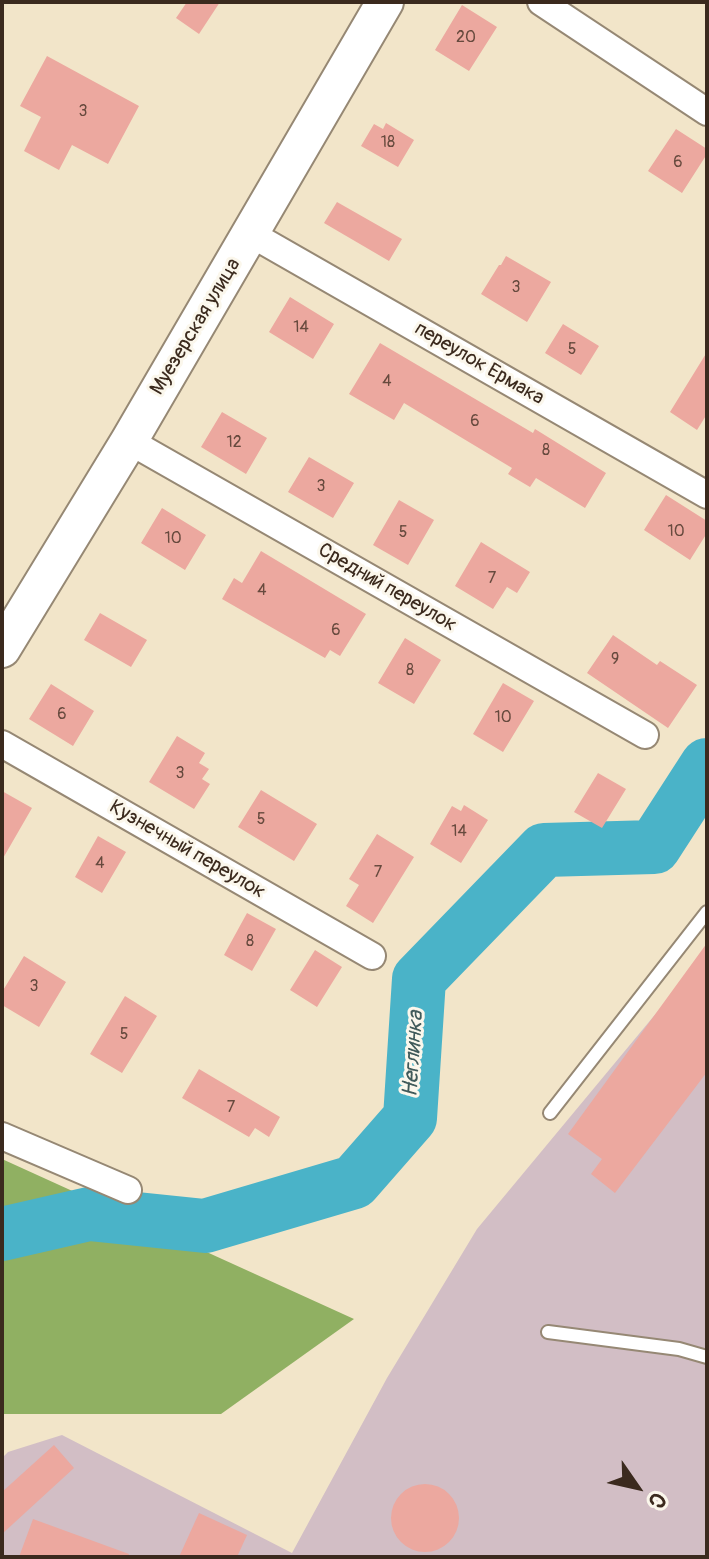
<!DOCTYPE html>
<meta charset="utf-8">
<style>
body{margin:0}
#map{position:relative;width:709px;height:1559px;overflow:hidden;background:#f2e5c9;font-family:Pangolin,sans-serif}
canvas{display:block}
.frame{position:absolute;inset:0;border:4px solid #3b2a1e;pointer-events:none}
.north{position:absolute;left:597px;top:1447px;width:80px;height:80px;-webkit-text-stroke:6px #fbf7ec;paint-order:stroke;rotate:124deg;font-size:22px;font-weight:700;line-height:32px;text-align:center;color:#3b2a1e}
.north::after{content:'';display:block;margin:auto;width:28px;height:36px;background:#3b2a1e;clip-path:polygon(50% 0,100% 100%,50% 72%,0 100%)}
</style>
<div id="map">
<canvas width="709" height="1559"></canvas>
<div class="frame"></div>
<div class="north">С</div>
</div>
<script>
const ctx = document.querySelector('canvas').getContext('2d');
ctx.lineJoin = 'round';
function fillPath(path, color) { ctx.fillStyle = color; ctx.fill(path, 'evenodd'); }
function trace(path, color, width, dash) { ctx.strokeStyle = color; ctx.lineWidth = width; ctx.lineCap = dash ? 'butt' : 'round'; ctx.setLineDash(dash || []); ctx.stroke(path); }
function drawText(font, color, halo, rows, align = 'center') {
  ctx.font = font + ' Pangolin,sans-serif'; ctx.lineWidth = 6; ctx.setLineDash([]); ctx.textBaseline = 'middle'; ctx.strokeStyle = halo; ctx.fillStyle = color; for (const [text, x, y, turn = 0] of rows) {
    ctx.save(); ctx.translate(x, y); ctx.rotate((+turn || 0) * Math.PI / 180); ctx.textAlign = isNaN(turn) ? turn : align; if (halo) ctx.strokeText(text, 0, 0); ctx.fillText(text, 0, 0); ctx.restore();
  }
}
fillPath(new Path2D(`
 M707,952V1557H2V1458L8,1452L62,1435L292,1553L387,1378L477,1229Z`), '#d2bec5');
fillPath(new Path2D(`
 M2,1159L354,1319L221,1414H2Z`), '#90b062');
trace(new Path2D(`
 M2,1234L89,1214L205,1226L354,1182L410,1118L419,979L544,850L654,847L707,765`), '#4ab3c8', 54);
fillPath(new Path2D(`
 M187,2H220L199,34L176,18Z
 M462,5L497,27L469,71L435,50Z
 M47,56L139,106L108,164L72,145L59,170L24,151L41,117L20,106Z
 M386,123L414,140L398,167L361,146L374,124L383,129Z
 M676,129L707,149V154L682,193L648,171Z
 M337,202L402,239L389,261L324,223Z
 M506,256L551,282L527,322L481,294L499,265H501Z
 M290,297L334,324L313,359L269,332Z
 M563,324L599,346L581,375L545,353Z
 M380,343L533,433L535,429L606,473L585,508L536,478L530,487L508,474L512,468L404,403L394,420L349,394Z
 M707,352V414L697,430L670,412Z
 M222,412L267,438L246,474L201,447Z
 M309,457L354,483L333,518L288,492Z
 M666,495L707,521V533L690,560L644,530Z
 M399,500L434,520L408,565L373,545Z
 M162,508L206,535L185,570L141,543Z
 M481,542L530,572L517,593L507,587L493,609L455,586Z
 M261,551L366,614L340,656L330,650L325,658L222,599L234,578L242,583Z
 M100,613L147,640L131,667L84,640Z
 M613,635L657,665L660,661L697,685L668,728L587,673Z
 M405,638L441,660L414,704L378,683Z
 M503,683L534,701L503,752L473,734Z
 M51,684L94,711L73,746L29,719Z
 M177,736L205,753L199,763L209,769L202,779L210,784L194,809L149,782Z
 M598,773L626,789L602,828L574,812Z
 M261,790L317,824L294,861L238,827Z
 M2,791L32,808L2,860Z
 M464,805L488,820L461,863L430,844L452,806L461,811Z
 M377,834L414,857L373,923L346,906L359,885L349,879Z
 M98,836L126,852L102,893L75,877Z
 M247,913L276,929L252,971L224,955Z
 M707,943V1072L615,1193L591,1174L602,1159L568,1134Z
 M315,950L342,967L317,1007L290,990Z
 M24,956L66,982L39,1027L2,1005V992Z
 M125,996L157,1016L122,1073L90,1054Z
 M199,1069L280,1117L269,1137L255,1128L249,1137L182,1098Z
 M54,1445L74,1468L2,1534V1492Z
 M391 1518a34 34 0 1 1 68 0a34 34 0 1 1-68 0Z
 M199,1513L247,1535L237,1557H179Z
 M33,1519L129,1554L128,1557H19Z`), '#eca89f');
const service = new Path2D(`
 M550,1113L707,912
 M548,1332L679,1349L707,1357`);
const minor = new Path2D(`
 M541,2L707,112
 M251,234L707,495
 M129,441L645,735
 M2,744L372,956
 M2,1136L128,1190`);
const secondary = new Path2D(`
 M2,649L129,441L385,2`);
trace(service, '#968874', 16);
trace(minor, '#968874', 30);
trace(secondary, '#968874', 40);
trace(service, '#fff', 12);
trace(minor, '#fff', 26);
trace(secondary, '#fff', 36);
drawText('16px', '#674a3e', null, [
 ["20",466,38],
 ["3",83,112],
 ["18",388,143],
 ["6",678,163],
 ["3",516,288],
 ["14",301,328],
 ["5",572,350],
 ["4",387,382],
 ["6",475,422],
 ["12",234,443],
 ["8",546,451],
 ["3",321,487],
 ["10",676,532],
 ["5",403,533],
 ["10",173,539],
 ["7",492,579],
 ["4",262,591],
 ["6",336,631],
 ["9",615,660],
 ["8",410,671],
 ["6",62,715],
 ["10",503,718],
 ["3",180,774],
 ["5",261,820],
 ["14",459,832],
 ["4",100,864],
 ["7",378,873],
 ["8",250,942],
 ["3",34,987],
 ["5",124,1035],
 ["7",231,1108]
]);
drawText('20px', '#3b2a1e', '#fbf7ec', [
 ["Муезерская улица",196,327,-59],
 ["переулок Ермака",479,364,30],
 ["Средний переулок",387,588,30],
 ["Кузнечный переулок",187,850,30]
]);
drawText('italic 22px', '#405a5a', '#fbf7ec', [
 ["Неглинка",414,1054,-86]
]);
</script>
